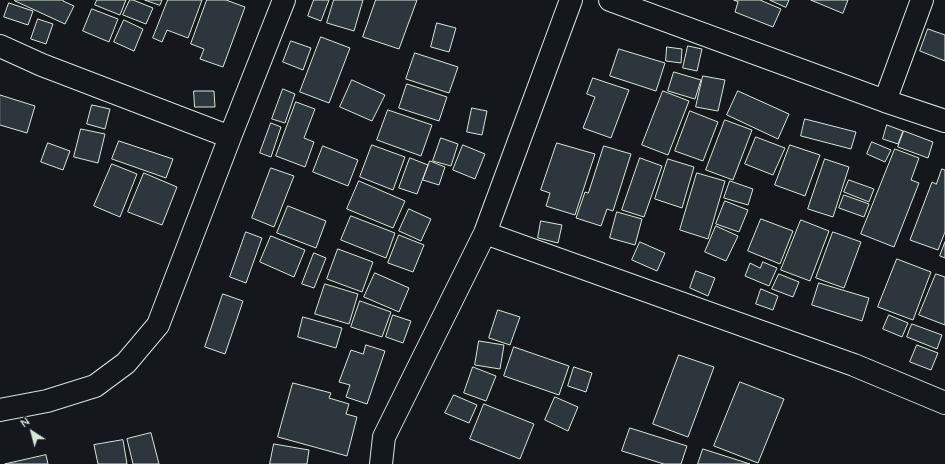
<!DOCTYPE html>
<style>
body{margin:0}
#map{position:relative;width:945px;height:464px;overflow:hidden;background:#14181c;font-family:Quicksand,sans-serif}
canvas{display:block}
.north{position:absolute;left:12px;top:412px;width:40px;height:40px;-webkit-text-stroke:3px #14181c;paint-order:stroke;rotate:324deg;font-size:11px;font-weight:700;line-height:16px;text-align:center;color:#d8e6dc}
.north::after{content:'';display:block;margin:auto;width:14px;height:18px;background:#d8e6dc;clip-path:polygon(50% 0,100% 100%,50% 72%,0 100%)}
</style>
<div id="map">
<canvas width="945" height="464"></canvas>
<div class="north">N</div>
</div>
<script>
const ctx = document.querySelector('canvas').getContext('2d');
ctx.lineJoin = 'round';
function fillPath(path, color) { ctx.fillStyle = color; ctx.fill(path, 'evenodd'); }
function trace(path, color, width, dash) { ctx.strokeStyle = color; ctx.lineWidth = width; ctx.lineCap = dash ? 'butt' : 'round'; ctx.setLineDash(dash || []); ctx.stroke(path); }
const building = new Path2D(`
 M15,0H63V1L74,6L65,24L15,1Z
 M97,0H126L120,15L95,5Z
 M130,0H133L153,8L146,24L123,15Z
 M145,0H162L160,5Z
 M168,0H202L188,38L167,30L162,42L153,38Z
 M207,0H226L245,7L223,67L200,59L204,49L191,44Z
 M314,0H329L321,21L308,16Z
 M334,0H363L354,31L327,23Z
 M376,0H417L399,49L363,37Z
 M734,0H760L781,9L773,27L735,12L738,2Z
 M770,0H789L786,7Z
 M811,0H848L843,13Z
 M9,3L33,11L28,25L4,17Z
 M92,9L118,19L109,42L83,31Z
 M38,19L53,24L46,44L31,39Z
 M124,20L143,29L134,51L114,42Z
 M437,23L456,28L449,52L431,47Z
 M928,29L945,35V61L920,51Z
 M321,37L350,48L329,103L300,92Z
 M291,41L311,48L303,70L283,62Z
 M688,46L702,49L697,71L683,68Z
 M667,47L682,49L681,63L666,61Z
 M619,49L665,63L656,91L610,76Z
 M415,53L458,67L449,93L406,79Z
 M674,72L701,80L695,99L668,91Z
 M703,76L725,80L718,111L696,107Z
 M593,78L629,90L611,138L583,128L595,97L587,94Z
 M352,80L385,95L372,121L340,107Z
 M407,84L447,97L439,121L399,108Z
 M283,89L295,94L285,123L272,119Z
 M194,91H214L215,107H195Z
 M663,91L689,101L668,155L642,145Z
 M738,91L789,114L778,139L727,115Z
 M0,95L35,106L27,133L0,125Z
 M296,102L315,109L304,138L314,142L305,167L276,156Z
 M92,105L110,109L105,129L87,124Z
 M472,108L487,111L482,135L467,132Z
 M388,110L432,125L421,156L377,140Z
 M690,111L718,122L703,161L675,151Z
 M805,119L856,132L851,149L801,136Z
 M725,120L752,130L733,180L706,170Z
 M271,123L281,127L271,157L260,153Z
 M887,125L903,131L898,144L883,139Z
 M81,129L105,134L98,163L74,157Z
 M904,131L933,142L928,158L898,147Z
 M756,137L785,148L773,175L745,164Z
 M441,138L458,144L451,166L433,161Z
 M119,141L173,159L166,178L112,159Z
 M872,142L891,150L885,162L867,154Z
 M48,143L70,151L63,170L41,162Z
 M557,143L595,154L575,215L546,206L550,193L541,190Z
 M372,145L405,157L393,190L360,177Z
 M463,145L485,154L475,179L453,170Z
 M790,145L820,155L805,196L775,185Z
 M323,146L358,160L348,186L313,172Z
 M604,146L631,154L613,211L607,209L601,226L576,218L585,192L588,193Z
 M895,149L919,158L911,180L919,183L894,247L861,234Z
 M410,158L428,165L417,194L399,188Z
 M640,158L662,166L644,217L622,210Z
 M668,159L694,167L682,208L655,199Z
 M825,159L849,167L833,217L808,209Z
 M430,161L445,167L439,185L423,180Z
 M112,164L137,174L120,217L94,206Z
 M271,168L294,176L274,227L252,218Z
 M942,169L945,170V232L938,250L910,240L932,182L936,184Z
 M144,173L177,187L162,225L128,212Z
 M697,173L725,181L708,239L680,230Z
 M849,180L874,189L869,202L844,192Z
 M359,181L405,201L393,228L347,209Z
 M730,181L753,189L748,205L724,198Z
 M844,195L869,204L864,217L839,208Z
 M725,201L748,210L739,232L716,224Z
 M288,206L326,221L316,248L277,233Z
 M409,209L431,219L421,241L399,231Z
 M617,212L642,219L635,245L610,238Z
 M351,216L395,233L386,258L341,240Z
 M761,219L793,231L780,264L748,251Z
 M801,220L829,231L810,281L781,270Z
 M541,221L562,225L558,243L538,238Z
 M716,226L738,236L726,261L705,252Z
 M246,232L262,238L246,283L230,277Z
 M833,232L861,242L844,288L816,278Z
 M399,235L424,245L413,272L388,263Z
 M271,236L305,250L294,277L260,262Z
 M640,242L665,253L657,271L632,260Z
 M945,242V258L940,256Z
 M338,249L373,262L362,292L327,279Z
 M314,253L326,258L314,288L302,284Z
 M897,259L931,272L913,320L878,307Z
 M763,262L777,268L769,286L745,276L750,263L760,268Z
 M696,271L715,278L708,296L690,288Z
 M375,273L409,288L399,312L364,297Z
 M779,274L799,282L793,297L772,289Z
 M936,274L945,277V325L919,315Z
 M819,283L869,298L862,321L812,305Z
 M325,284L358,294L349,324L315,314Z
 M761,289L778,296L773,310L756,304Z
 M223,294L243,301L225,354L205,347Z
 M360,301L391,312L382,337L351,327Z
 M498,310L520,317L510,345L489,338Z
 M393,315L411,321L403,343L386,337Z
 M889,315L908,323L902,337L883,329Z
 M303,317L342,328L336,348L298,337Z
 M912,324L942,335L937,349L907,337Z
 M479,341L504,345L500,369L475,365Z
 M366,345L385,351L367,404L346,397L350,385L339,382L351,350L363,354Z
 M917,345L938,353L931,370L910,362Z
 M514,347L569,366L559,395L504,376Z
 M679,355L714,367L688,437L653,424Z
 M473,367L496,376L486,401L464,393Z
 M574,367L592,373L586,392L568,386Z
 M740,382L784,399L758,463L714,446Z
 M293,383L331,393L329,398L349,404L346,414L357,417L347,456L278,437Z
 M454,395L477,405L469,423L445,413Z
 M555,397L578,407L568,431L545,420Z
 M484,404L534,424L520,459L470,439Z
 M630,428L687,446L681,464H664L622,451Z
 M151,433L159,464H133L127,439Z
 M123,440L127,464H98L94,445Z
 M274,444L309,450L307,464H270Z
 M703,449L750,464H698Z
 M46,455L48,464H5Z`);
fillPath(building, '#2c363c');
trace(building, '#d8e6dc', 1);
const minor = new Path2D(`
 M610,0L885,101L945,121
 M0,46L42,65L230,137
 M885,101L922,0
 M485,233L854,365L945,403
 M0,410L47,401L95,386L126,363L158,325L230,137L284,0
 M381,464L384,437L485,233L571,0`);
trace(minor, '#d8e6dc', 24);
trace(minor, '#14181c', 22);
</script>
